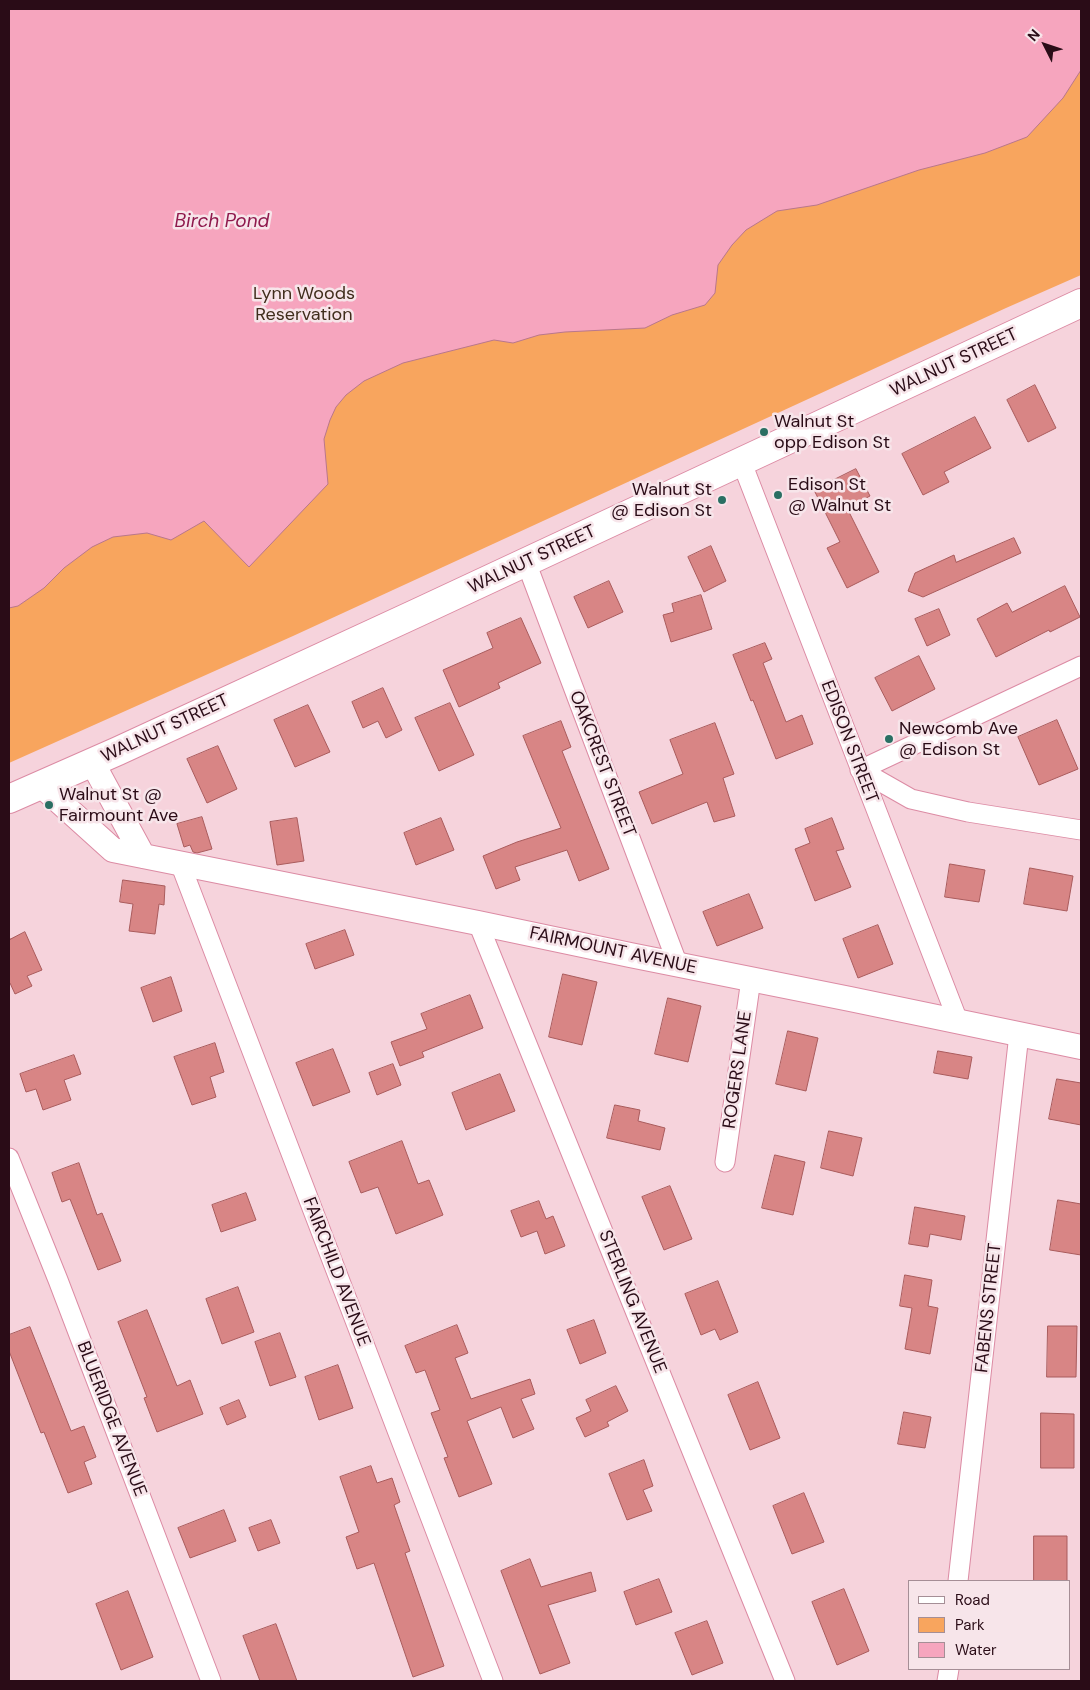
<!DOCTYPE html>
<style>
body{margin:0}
#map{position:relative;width:1090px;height:1690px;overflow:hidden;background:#f6d3dc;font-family:"DM Sans",sans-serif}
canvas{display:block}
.frame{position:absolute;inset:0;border:10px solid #2a0c17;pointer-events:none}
.legend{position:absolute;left:908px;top:1580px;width:162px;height:90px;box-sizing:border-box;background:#f7e5ea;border:1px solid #a58e96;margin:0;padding:6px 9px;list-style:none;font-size:15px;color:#2a0c17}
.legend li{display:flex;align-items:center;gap:10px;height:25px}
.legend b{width:25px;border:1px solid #a58e96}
.north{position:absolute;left:1020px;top:20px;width:50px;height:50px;-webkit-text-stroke:4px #f7e5ea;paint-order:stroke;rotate:311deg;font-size:14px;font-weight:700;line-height:20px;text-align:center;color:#2a0c17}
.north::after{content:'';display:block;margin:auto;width:18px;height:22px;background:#2a0c17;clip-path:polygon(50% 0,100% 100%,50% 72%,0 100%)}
</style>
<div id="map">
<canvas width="1090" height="1690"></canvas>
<div class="frame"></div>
<ul class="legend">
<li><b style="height:6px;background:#fff"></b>Road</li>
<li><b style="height:14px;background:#f8a55e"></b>Park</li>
<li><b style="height:14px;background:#f6a5be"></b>Water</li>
</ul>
<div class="north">N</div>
</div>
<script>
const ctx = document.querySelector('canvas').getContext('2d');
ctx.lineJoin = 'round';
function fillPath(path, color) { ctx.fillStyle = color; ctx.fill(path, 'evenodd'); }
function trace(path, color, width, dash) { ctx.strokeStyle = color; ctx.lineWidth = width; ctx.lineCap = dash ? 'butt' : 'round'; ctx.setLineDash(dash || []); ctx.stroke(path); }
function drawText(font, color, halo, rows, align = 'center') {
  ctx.font = font + ' "DM Sans",sans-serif'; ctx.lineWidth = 5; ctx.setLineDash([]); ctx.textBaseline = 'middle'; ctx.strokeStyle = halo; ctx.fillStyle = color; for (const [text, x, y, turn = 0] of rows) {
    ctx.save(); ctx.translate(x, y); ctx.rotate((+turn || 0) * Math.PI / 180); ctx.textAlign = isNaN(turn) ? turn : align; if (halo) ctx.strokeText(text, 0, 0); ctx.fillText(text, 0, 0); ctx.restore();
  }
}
fillPath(new Path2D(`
 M9,9H1081V275L1006,308L293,636L9,763Z`), '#f8a55e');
const water = new Path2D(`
 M9,9H1081V70L1063,98L1027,137L985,153L919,170L817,205L777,211L746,230L732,245L718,265L715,293L705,305L672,315L645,328L565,332L539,335L513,343L494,340L403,363L364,381L346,395L336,407L330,420L324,439L328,484L249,567L204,521L171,540L147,533L113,537L92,547L64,568L44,588L18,606L9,608Z`);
fillPath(water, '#f6a5be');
trace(water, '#b9778c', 1);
const building = new Path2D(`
 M1035,385L1056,428L1028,442L1007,400Z
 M975,417L991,448L944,472L949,482L923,495L902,454Z
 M856,469L870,496L847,508L879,572L847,588L827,548L840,542L814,490Z
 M1014,538L1021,553L923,597L908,591L915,573L954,555L956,562Z
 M711,546L726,581L704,592L688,557Z
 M609,581L623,612L588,628L574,597Z
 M1065,586L1080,617L1050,632L1049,630L996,657L977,619L1007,603L1012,612Z
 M701,595L712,629L671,642L663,615L674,612L672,604Z
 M939,609L950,635L927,646L915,619Z
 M521,618L541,663L498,683L500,688L459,707L443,670L493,648L487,633Z
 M765,643L772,659L763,663L786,722L802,715L813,744L776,759L753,700L751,701L733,655Z
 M919,656L935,689L892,711L875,678Z
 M383,688L402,730L386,738L378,721L363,728L352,702Z
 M450,703L474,755L439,771L415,718Z
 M308,705L330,752L295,767L274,720Z
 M1057,720L1078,769L1039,785L1018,737Z
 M561,721L571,747L562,751L609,869L579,881L567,850L515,867L520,880L496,889L483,856L517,842L561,828L523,736Z
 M715,723L734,774L723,778L735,816L714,822L707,802L652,824L639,792L683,774L670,740Z
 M218,746L237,789L207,803L187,759Z
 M202,817L212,849L197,853L193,852L190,845L184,847L177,824Z
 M297,818L304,861L277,865L270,822Z
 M441,818L454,850L416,865L404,833Z
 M832,818L844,849L836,851L851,887L815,901L795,849L810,843L805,829Z
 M950,864L985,870L979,902L945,897Z
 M1030,868L1073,876L1067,911L1024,904Z
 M123,880L165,886L164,905L159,904L155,934L129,931L133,904L120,902Z
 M749,894L763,928L717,946L703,912Z
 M878,925L893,964L858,978L843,939Z
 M345,930L354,955L315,969L306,944Z
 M25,932L42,970L27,976L32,986L15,994L10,983L9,984V936L10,939Z
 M563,974L597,982L582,1045L549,1037Z
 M171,977L182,1011L153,1022L141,988Z
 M470,995L483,1028L422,1052L424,1057L400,1066L391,1042L427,1029L421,1014Z
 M668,998L701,1006L688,1062L655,1054Z
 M788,1031L818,1038L806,1091L776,1084Z
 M215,1043L224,1072L210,1077L216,1097L192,1105L174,1057Z
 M333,1049L350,1092L313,1106L296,1063Z
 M938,1051L972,1057L968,1079L934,1073Z
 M74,1055L81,1074L64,1080L71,1100L43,1110L36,1089L26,1092L20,1074Z
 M393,1064L401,1085L377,1095L369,1073Z
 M500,1074L515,1111L466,1130L452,1093Z
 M1057,1079L1081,1083V1125L1049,1119Z
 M615,1105L640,1110L638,1121L665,1128L660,1150L607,1138Z
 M829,1131L862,1138L853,1176L821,1168Z
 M402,1141L418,1184L429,1180L443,1215L396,1234L378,1187L361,1193L349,1162Z
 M775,1155L805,1162L793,1215L762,1208Z
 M79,1163L97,1215L102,1213L121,1261L98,1270L70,1199L62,1202L52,1173Z
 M670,1186L692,1239L664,1250L642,1197Z
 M246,1193L256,1220L221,1232L212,1205Z
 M1058,1200L1081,1204V1255L1050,1250Z
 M539,1201L546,1219L553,1216L565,1246L545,1254L537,1231L521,1237L511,1211Z
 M915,1207L965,1216L961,1240L930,1234L928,1247L909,1244Z
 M905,1275L932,1280L928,1306L938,1308L930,1354L905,1349L912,1308L900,1306Z
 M718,1281L738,1332L720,1340L715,1329L701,1335L685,1294Z
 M238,1287L254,1332L222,1344L206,1299Z
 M147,1310L177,1386L190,1380L203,1414L157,1432L144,1398L147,1397L118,1322Z
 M594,1320L606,1353L580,1364L567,1330Z
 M457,1325L468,1353L455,1358L471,1399L530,1379L535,1394L521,1399L534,1429L513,1438L501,1407L467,1421L492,1484L459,1497L444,1458L448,1457L431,1413L440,1410L425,1370L416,1373L405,1346Z
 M1048,1326H1077L1076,1377H1047Z
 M30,1327L71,1431L84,1426L96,1457L84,1462L92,1484L68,1493L44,1432L41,1433L9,1351V1335Z
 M280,1333L296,1377L270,1386L255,1342Z
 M338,1365L353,1408L319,1420L305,1377Z
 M758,1382L780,1438L750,1450L728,1395Z
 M616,1386L628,1411L607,1422L609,1426L585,1437L576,1418L591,1411L586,1400Z
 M239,1400L246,1417L227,1425L220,1408Z
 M904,1412L931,1417L925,1448L898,1444Z
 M1041,1413L1074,1414V1468H1041Z
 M644,1460L653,1486L643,1490L652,1511L627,1520L609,1474Z
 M371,1466L377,1483L392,1478L400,1502L394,1505L410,1551L405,1553L444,1666L413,1677L374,1563L357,1569L346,1537L359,1532L340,1477Z
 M804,1493L824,1542L792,1554L773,1506Z
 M224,1510L236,1541L190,1558L178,1528Z
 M271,1520L280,1543L258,1551L249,1528Z
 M1034,1536H1067V1581H1034Z
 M530,1559L541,1587L591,1572L596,1591L548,1605L570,1663L540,1674L501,1571Z
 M659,1579L672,1612L636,1625L624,1592Z
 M844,1589L869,1651L837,1665L812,1602Z
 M128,1591L153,1657L121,1670L96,1604Z
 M707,1621L723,1663L692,1675L675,1633Z
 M276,1624L297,1681H260L243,1636Z`);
fillPath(building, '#d88585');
trace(building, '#a95b5c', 1);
const minor = new Path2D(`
 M742,463L958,1021
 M526,562L678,965
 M860,770L1081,666
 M860,770L911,799L968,812L1081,830
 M180,863L493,1681
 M478,923L785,1681
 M9,1158L58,1280L211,1681
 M725,1162L751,979
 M958,1581L1019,1034
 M947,1681L949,1669`);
const tertiary = new Path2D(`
 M92,762L143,856
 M41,785L113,850L478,923L630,955L850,999L1081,1047`);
const primary = new Path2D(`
 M9,799L118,751L419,612L1081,303`);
trace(minor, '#dc8ba4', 21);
trace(tertiary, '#dc8ba4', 26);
trace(primary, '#dc8ba4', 30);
trace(minor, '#fff', 19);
trace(tertiary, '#fff', 24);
trace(primary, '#fff', 28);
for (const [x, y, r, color] of [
 [764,432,5,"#2a6f63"],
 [778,495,5,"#2a6f63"],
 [722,500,5,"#2a6f63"],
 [889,739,5,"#2a6f63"],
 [49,805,5,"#2a6f63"]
]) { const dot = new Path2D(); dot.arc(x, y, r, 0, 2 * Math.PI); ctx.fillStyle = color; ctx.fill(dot); trace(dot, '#f7e5ea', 2); }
drawText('18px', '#402d1c', '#f7e5ea', [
 ["Lynn Woods",304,294],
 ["Reservation",304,315]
]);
drawText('18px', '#2a0c17', '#f7e5ea', [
 ["WALNUT STREET",954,363,-25],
 ["WALNUT STREET",532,560,-25],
 ["WALNUT STREET",165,729,-25],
 ["EDISON STREET",849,742,69],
 ["OAKCREST STREET",602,764,69],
 ["FAIRMOUNT AVENUE",613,951,12],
 ["ROGERS LANE",738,1070,-82],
 ["FAIRCHILD AVENUE",336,1272,69],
 ["STERLING AVENUE",632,1302,68],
 ["FABENS STREET",989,1308,-84],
 ["BLUERIDGE AVENUE",111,1419,69]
]);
drawText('18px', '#2a0c17', '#f7e5ea', [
 ["Walnut St",774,422],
 ["opp Edison St",774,443],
 ["Edison St",788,485],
 ["@ Walnut St",788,506],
 ["Walnut St",712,490,"right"],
 ["@ Edison St",712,511,"right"],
 ["Newcomb Ave",899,729],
 ["@ Edison St",899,750],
 ["Walnut St @",59,795],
 ["Fairmount Ave",59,816]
], 'left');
drawText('italic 19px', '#8f194d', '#f7e5ea', [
 ["Birch Pond",222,222]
]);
</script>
